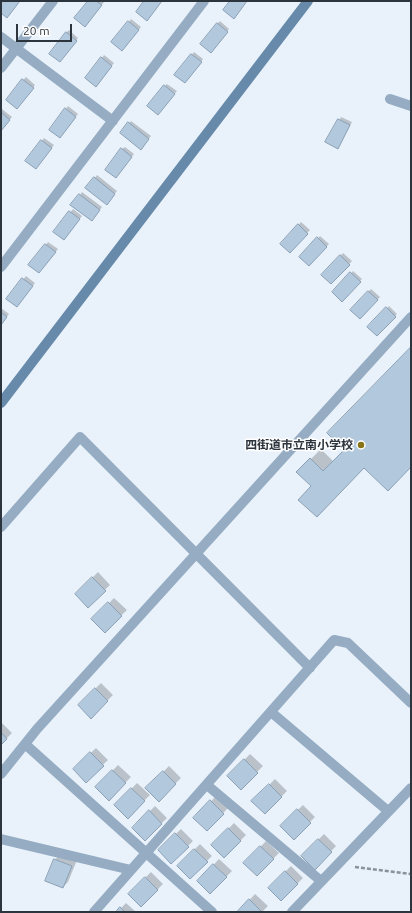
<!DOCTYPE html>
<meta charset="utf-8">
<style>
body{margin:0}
#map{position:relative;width:412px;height:913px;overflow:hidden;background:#e9f2fb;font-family:Ubuntu,sans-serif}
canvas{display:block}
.frame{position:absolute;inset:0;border:2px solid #2c343d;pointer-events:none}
.scale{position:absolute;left:16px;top:24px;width:56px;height:18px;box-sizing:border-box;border:2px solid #2c343d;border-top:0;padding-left:5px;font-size:12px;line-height:14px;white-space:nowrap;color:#2c343d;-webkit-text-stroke:3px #fff;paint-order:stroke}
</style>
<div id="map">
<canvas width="412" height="913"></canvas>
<div class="frame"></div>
<div class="scale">20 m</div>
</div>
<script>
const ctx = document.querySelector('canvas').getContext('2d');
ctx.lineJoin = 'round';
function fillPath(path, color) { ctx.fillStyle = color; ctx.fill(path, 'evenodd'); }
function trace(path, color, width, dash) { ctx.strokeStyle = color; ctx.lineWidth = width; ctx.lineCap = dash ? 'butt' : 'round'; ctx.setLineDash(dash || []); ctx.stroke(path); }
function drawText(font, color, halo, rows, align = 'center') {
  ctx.font = font + ' Ubuntu,"Noto Sans JP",sans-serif'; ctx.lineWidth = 3; ctx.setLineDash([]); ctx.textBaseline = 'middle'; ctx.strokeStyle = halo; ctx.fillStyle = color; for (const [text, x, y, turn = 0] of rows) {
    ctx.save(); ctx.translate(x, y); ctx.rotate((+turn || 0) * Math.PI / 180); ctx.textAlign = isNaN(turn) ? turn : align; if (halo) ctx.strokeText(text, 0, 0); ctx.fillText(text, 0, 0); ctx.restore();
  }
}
fillPath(new Path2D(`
 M89,1H102L104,2L88,23Z
 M131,19L141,27L125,47L129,22Z
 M220,21L229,29L214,49L217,24Z
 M69,30L78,38L63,58L66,33Z
 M194,52L203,59L188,79L176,75Z
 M104,55L114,63L98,83L102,58Z
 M26,77L35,85L20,105L23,80Z
 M167,84L177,91L161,111L165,86Z
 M68,106L78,114L62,134L66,109Z
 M2,109L12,117L1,130V110Z
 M341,117L352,122L340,145L327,142Z
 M131,121L151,136L143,146L129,123Z
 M44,138L54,145L38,166L42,141Z
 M125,147L134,154L118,174L122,149Z
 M97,175L117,191L109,201L95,178Z
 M82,192L102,207L94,218L80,195Z
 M73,209L82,216L66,237L54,232Z
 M301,222L310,230L290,252L281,244Z
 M320,236L329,244L309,265L300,257Z
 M48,242L58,249L39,272L30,265Z
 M343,253L352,261L331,283L323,275Z
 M353,271L362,279L342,300L334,292Z
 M26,276L35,283L19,304L7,299Z
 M371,289L380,297L360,318L351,310Z
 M389,306L397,314L377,335L369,327Z
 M1,308L9,314L1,325Z
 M411,349V466L364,467L313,486L298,472L321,449L334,462L345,450Z
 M98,572L110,585L88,606L76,594Z
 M114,598L127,610L105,631L93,619Z
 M101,683L113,695L91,717L79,705Z
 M1,722L12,733L1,744Z
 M96,748L108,760L86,781L74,769Z
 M250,754L263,766L241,788L229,776Z
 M118,765L131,777L109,799L97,787Z
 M169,766L181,778L159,800L147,788Z
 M275,779L287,791L265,813L253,801Z
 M137,783L150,795L128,817L116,805Z
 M216,796L228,808L207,830L195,818Z
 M303,805L315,817L294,838L281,826Z
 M155,806L167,818L145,840L133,828Z
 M234,823L246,835L224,857L212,845Z
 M181,829L193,841L171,863L159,850Z
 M324,834L336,846L315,868L302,856Z
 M266,841L279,853L257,875L245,863Z
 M200,844L212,856L190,878L178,866Z
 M60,854L77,860L68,882L63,887L55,860Z
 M219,859L232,871L210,893L198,881Z
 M291,866L303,878L281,900L269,888Z
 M151,872L163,884L141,906L129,894Z
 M255,894L268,906L262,912H238Z
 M126,903L136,912H117Z`), '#0003');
const building = new Path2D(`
 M3,1H20L7,18L1,13V3Z
 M88,1H96L102,5L85,27L74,18Z
 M144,1H162L147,21L136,12Z
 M230,1H247L234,19L223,10Z
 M128,21L139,30L122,51L111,42Z
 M217,23L228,32L211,53L200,44Z
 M66,32L77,41L60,62L49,54Z
 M191,54L202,62L185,83L174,75Z
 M101,57L112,66L96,87L85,78Z
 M22,79L34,88L17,109L6,100Z
 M164,85L175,94L158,115L147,106Z
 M65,108L76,117L60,138L49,130Z
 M1,112L10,120L1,131Z
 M338,119L350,125L338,149L325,142Z
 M128,122L149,139L141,150L120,133Z
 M41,140L52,148L36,169L25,161Z
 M121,148L132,157L116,178L105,170Z
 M94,177L115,194L107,205L85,188Z
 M79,194L100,210L92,221L70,205Z
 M69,211L80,219L64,240L53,232Z
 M298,224L308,234L290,253L280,244Z
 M317,237L327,247L309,266L299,257Z
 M45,244L56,252L39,273L28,265Z
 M340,255L350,265L331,284L321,275Z
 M350,272L361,282L342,302L332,292Z
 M22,278L33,286L17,307L6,299Z
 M368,291L378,300L360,319L350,310Z
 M386,307L396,317L377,336L367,327Z
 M1,312L7,317L1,325Z
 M411,347V467L388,491L364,468L317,517L298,500L311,486L296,472L310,458L323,471L344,450L327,433Z
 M92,577L106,591L88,608L75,594Z
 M108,602L122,616L105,633L91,619Z
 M95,688L108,701L91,719L78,705Z
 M1,732L7,739L1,745Z
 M90,752L104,766L86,783L73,769Z
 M244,759L258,773L241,790L227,776Z
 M112,770L126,783L109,801L95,787Z
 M163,771L176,784L159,802L145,788Z
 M269,784L282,797L265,814L251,801Z
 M131,788L145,801L128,819L114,805Z
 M210,800L224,814L207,831L193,818Z
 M297,809L311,823L294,840L280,826Z
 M149,810L162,824L145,841L132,828Z
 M228,828L241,841L224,858L211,845Z
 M175,833L189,847L171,864L158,850Z
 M318,839L332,852L315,870L301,856Z
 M260,846L274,859L257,876L243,863Z
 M194,849L208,862L190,879L177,866Z
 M54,859L72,866L63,888L45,881Z
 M213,864L227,877L210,894L197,881Z
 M285,871L298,884L281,901L268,888Z
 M145,877L158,890L141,907L128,894Z
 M249,899L262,912H237Z
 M120,907L125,912H116Z`);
fillPath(building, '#b2c8dd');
trace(building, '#8ba0b5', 1);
trace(new Path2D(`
 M355,867L411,874`), '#89929b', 2.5, [4, 2]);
trace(new Path2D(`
 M1,37L113,121
 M1,68L53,1
 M390,99L411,106
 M1,267L204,1
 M1,527L80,437L310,668
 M271,712L388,811
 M25,744L212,912
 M1,774L37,729L411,317
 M207,785L321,881
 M1,839L131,870
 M94,912L334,640L348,643L411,703
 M292,912L411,788`), '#95acc2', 10);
trace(new Path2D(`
 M1,403L308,1`), '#678aaa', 10);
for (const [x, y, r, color] of [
 [361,445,4,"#877417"]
]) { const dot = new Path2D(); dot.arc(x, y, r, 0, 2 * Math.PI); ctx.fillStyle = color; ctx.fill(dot); trace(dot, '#fff', 1.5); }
drawText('bold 12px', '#2c343d', '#fff', [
 ["四街道市立南小学校",353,445]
], 'right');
</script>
